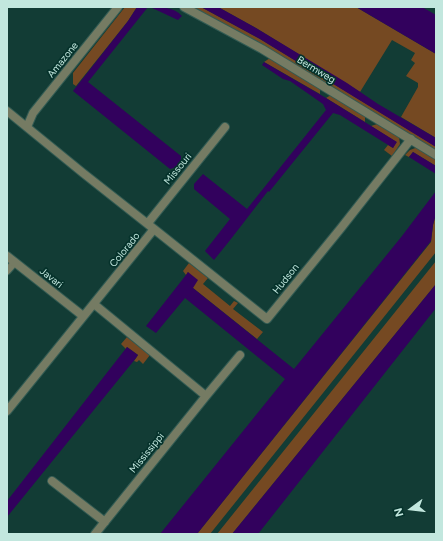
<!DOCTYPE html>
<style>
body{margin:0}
#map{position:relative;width:443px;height:541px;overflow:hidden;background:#123c35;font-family:Figtree,sans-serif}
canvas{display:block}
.frame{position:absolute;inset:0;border:8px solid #c2e7de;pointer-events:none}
.north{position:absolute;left:391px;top:489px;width:40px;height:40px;-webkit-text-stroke:3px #05322b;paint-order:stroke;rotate:255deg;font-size:11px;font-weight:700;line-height:16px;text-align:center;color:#c2e7de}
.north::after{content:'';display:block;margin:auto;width:14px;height:18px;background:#c2e7de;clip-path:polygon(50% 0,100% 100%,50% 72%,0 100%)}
</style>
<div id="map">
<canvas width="443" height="541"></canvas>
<div class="frame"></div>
<div class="north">N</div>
</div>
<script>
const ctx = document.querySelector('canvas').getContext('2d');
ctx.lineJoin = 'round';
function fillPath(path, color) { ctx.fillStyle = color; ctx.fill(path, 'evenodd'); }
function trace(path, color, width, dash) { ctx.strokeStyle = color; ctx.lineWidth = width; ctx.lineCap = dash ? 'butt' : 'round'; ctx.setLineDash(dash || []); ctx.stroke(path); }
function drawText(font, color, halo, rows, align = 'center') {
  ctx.font = font + ' Figtree,sans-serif'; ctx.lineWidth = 3.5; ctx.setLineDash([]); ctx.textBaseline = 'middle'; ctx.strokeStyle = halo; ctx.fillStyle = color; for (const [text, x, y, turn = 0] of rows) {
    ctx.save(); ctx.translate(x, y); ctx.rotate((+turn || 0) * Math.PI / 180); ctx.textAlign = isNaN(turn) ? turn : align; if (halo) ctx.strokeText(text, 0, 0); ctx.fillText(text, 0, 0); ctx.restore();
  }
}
fillPath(new Path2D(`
 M125,7H137L128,21L76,86L73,84V73Z
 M190,7H201L260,39L427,141L436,147V151C355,101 274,51 190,7Z
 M218,7H356L436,54V138L401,117L418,87V83L406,76L415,63L411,60L415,53L392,40L360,92L256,28Z
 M270,58L320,88V94L264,62Z
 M331,95L365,116V122L326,98Z
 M377,124L399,137L400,144L392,156L384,150L388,145L393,148L396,142L371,126Z
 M418,147L436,159V166L413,152L409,157L405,155L410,150Z
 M436,214V252L210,534H197L431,242L433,225Z
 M436,261V284L232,534H217Z
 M189,263L208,278L203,284L230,306L234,301L238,303L233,309L263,332L257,339L193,288L188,272L186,275L183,271Z
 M127,337L150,355L143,364L139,360L137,362L134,361L138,355L127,347L126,349L121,344Z`), '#754922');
fillPath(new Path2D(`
 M137,7H148L88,82L181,156C181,164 178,167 170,169L73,91L128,21Z
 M150,7C161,7 174,7 182,16L178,20Z
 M201,7H218L220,8L256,28L347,83L378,104L436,138V147L260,39Z
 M356,7H422L436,15V54Z
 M264,62L326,98L397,142L393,148L340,115L333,113L269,192L268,191C250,214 233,237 214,260L205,251L230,219L194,189V184L203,174L247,209L326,110L323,104L290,81L283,79L262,65Z
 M413,152L436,166V174L409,157Z
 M436,191V214L433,225L431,241L197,534H160L285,379L185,298L156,333L146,326L186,275L188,272L198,280L193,288L294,369L402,236Z
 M436,284V308L258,534H232Z
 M127,347L138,355L136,358L7,517V501Z`), '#32015d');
const service = new Path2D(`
 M7,271L15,262`);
const minor = new Path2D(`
 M184,7L262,49L436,155
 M7,111L83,173L154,229L7,411
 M27,127L33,113L118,7
 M148,223L225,127
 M154,229L267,319L341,228L411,139
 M7,256L83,316
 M94,304L206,396
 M52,481L105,522
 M95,534L206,396L240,355`);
trace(service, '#325b53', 9);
trace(minor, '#325b53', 10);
trace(service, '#757b63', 7);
trace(minor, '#757b63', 8);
drawText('10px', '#c2e7de', '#05322b', [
 ["Amazone",63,60,-51],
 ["Bermweg",316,70,31],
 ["Missouri",178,169,-51],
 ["Colorado",125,250,-51],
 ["Javari",51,278,38],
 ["Hudson",286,279,-51],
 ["Mississippi",147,453,-51]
]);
</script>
